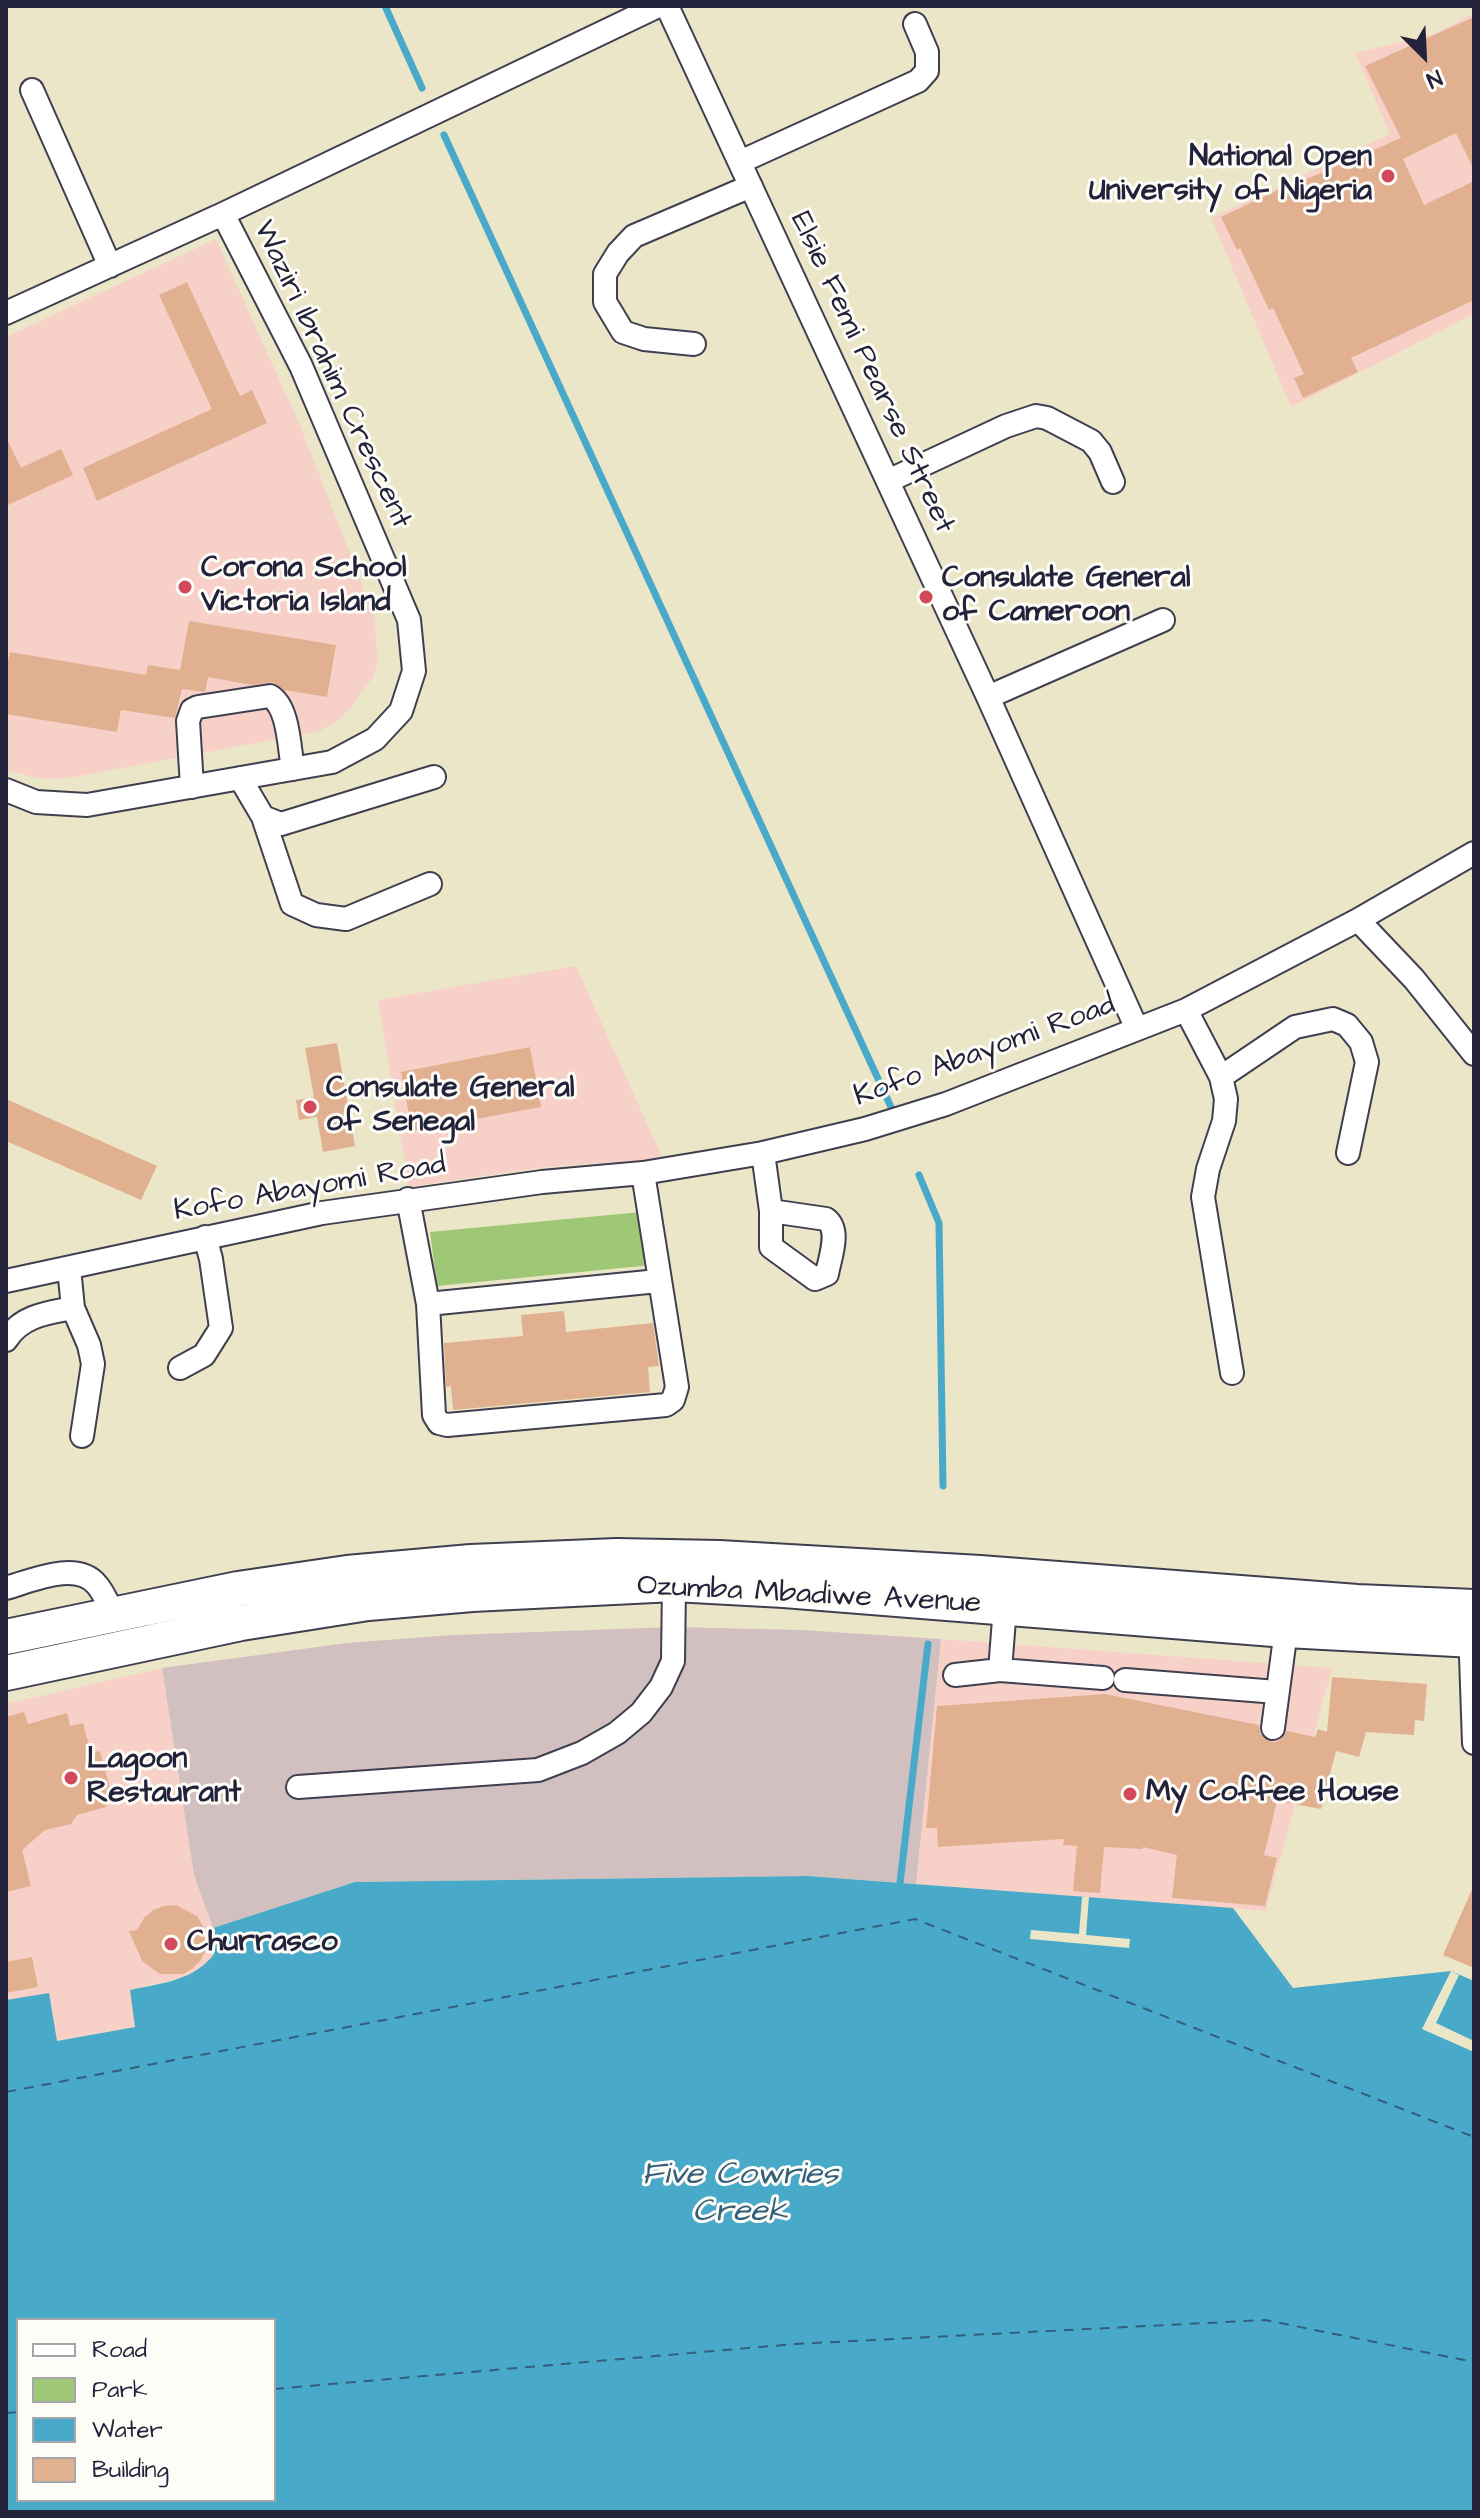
<!DOCTYPE html>
<style>
body{margin:0}
#map{position:relative;width:1480px;height:2518px;overflow:hidden;background:#ece6c9;font-family:"Architects Daughter",sans-serif}
canvas{display:block}
.frame{position:absolute;inset:0;border:8px solid #22223b;pointer-events:none}
.legend{position:absolute;left:16px;top:2318px;width:260px;height:184px;box-sizing:border-box;background:#fdfcf7;border:2px solid #a5a5ac;margin:0;padding:10px 14px;list-style:none;font-size:24px;color:#22223b}
.legend li{display:flex;align-items:center;gap:16px;height:40px}
.legend b{width:40px;border:2px solid #a5a5ac}
.north{position:absolute;left:1384px;top:16px;width:80px;height:80px;-webkit-text-stroke:6px #fdfcf7;paint-order:stroke;rotate:156deg;font-size:22px;font-weight:700;line-height:32px;text-align:center;color:#22223b}
.north::after{content:'';display:block;margin:auto;width:28px;height:36px;background:#22223b;clip-path:polygon(50% 0,100% 100%,50% 72%,0 100%)}
</style>
<div id="map">
<canvas width="1480" height="2518"></canvas>
<div class="frame"></div>
<ul class="legend">
<li><b style="height:10px;background:#fff"></b>Road</li>
<li><b style="height:22px;background:#9ec875"></b>Park</li>
<li><b style="height:22px;background:#48aac8"></b>Water</li>
<li><b style="height:22px;background:#e1b091"></b>Building</li>
</ul>
<div class="north">N</div>
</div>
<script>
const ctx = document.querySelector('canvas').getContext('2d');
ctx.lineJoin = 'round';
function fillPath(path, color) { ctx.fillStyle = color; ctx.fill(path, 'evenodd'); }
function trace(path, color, width, dash) { ctx.strokeStyle = color; ctx.lineWidth = width; ctx.lineCap = dash ? 'butt' : 'round'; ctx.setLineDash(dash || []); ctx.stroke(path); }
function drawText(font, color, halo, rows, align = 'center') {
  ctx.font = font + ' "Architects Daughter",sans-serif'; ctx.lineWidth = 6; ctx.setLineDash([]); ctx.textBaseline = 'middle'; ctx.strokeStyle = halo; ctx.fillStyle = color; for (const [text, x, y, turn = 0] of rows) {
    ctx.save(); ctx.translate(x, y); ctx.rotate((+turn || 0) * Math.PI / 180); ctx.textAlign = isNaN(turn) ? turn : align; if (halo) ctx.strokeText(text, 0, 0); ctx.fillText(text, 0, 0); ctx.restore();
  }
}
fillPath(new Path2D(`
 M1474,13V314L1291,407L1211,218L1390,134L1355,53L1434,34Z
 M216,239L299,423L374,614L378,661L373,677L351,707L339,720L320,731L69,778L43,779L9,771L6,769V337Z
 M576,966L663,1159L545,1167L409,1187L378,1000Z
 M941,1639L1332,1668L1266,1911L916,1884Z
 M162,1668L194,1875L213,1928L214,1954L205,1967L192,1975L130,1990L135,2027L56,2041L49,1993L6,2000V1704Z`), '#f7d1c8');
fillPath(new Path2D(`
 M673,1627L801,1630L941,1639L916,1884L808,1876L355,1882L213,1928L194,1875L162,1668L347,1643L453,1635Z`), '#d2bfc0');
fillPath(new Path2D(`
 M641,1212L652,1265L437,1286L430,1232Z`), '#9ec875');
fillPath(new Path2D(`
 M808,1876L1233,1908L1293,1988L1451,1971L1474,1981V2512H6V2000L49,1993L57,2041L135,2027L130,1990C161,1983 194,1981 214,1954L213,1928L355,1882ZM18,2320H274V2500H18Z`), '#48aac8');
fillPath(new Path2D(`
 M1082,1897H1089L1086,1935L1130,1939L1129,1948L1030,1939L1031,1930L1079,1934Z
 M1451,1971L1459,1975L1436,2023L1474,2041V2052L1422,2029Z`), '#ece6c9');
trace(new Path2D(`
 M385,6L422,88
 M444,135L891,1107
 M919,1175L939,1223L943,1486
 M900,1883L928,1644`), '#48aac8', 7);
trace(new Path2D(`
 M6,2092L915,1919L1474,2137
 M274,2389L795,2344L1265,2320L1474,2362
 M6,2413L18,2412`), '#335f7a', 2, [10, 8]);
fillPath(new Path2D(`
 M1474,17V170L1456,133L1403,159L1424,205L1474,181V300L1351,358L1358,372L1303,398L1294,378L1304,374L1273,308L1269,310L1240,248L1237,250L1221,217L1299,180L1300,182L1401,138L1365,66Z
 M187,282L240,396L252,390L267,423L97,501L83,468L212,409L159,295Z
 M6,437L21,468L61,449L73,475L6,506Z
 M189,621L336,645L327,697L284,690L273,682L252,685L208,677L205,692L182,689L175,718L121,710L117,732L6,714V670L10,652L146,675L148,665L180,670Z
 M337,1043L355,1146L323,1152L317,1117L299,1120L296,1100L314,1097L305,1048Z
 M530,1047L541,1107L412,1131L401,1072Z
 M6,1099L157,1166L141,1200L6,1141Z
 M564,1311L566,1332L653,1323L659,1366L648,1367L650,1392L453,1410L451,1386L446,1387L444,1343L523,1336L521,1315Z
 M1332,1677L1427,1684L1424,1721L1415,1720L1414,1735L1366,1732L1359,1757L1336,1751L1321,1809L1277,1801L1264,1855L1277,1858L1265,1906L1172,1898L1177,1855L1143,1847L1142,1849L1104,1847L1100,1893L1073,1891L1077,1846L1063,1845L1064,1839L938,1847L937,1828H926L937,1706L1105,1694L1259,1725L1260,1734L1272,1742L1279,1741L1287,1731L1315,1737L1318,1729L1327,1732Z
 M24,1712L28,1724L67,1713L70,1726L83,1723L91,1753L100,1751L111,1792L106,1807L77,1815L71,1824L45,1830L22,1850L31,1886L6,1892V1717Z
 M1474,1885V1968L1443,1955Z
 M176,1905L197,1916L203,1926L206,1949L201,1960L193,1968L183,1974H160L142,1961L129,1931L137,1930L144,1918L153,1910L164,1906Z
 M32,1957L38,1987L6,1993V1962Z`), '#e1b091');
const minor = new Path2D(`
 M667,6L988,697L1137,1029
 M32,90L110,266
 M740,162L918,81L927,71V52L915,24
 M6,313L223,214L658,6
 M694,344L644,339L623,332L605,302V274L618,253L634,236L751,186
 M888,481L1006,426L1036,416L1047,418L1091,441L1100,452L1113,482
 M988,697L1163,620
 M240,778L263,817L281,824L434,777
 M192,787L188,721L192,710L198,707L270,696C289,707 289,748 293,769
 M6,790L36,802L87,805L332,762L375,739L401,711L414,671L409,620L301,366L223,214
 M263,817L292,904L316,915L346,919L430,884
 M1358,920L1414,979L1474,1054
 M1186,1010L1221,1077L1226,1099L1224,1121L1208,1169L1203,1197L1232,1373
 M1221,1077L1295,1027L1333,1019L1347,1025L1361,1042L1367,1062L1348,1153
 M763,1153L771,1211V1247L815,1279L827,1274C830,1257 841,1230 826,1219L771,1211
 M408,1199L428,1304L434,1415L439,1423L447,1425L666,1405L673,1400L677,1387L643,1173
 M69,1268L73,1308L89,1345L93,1364L82,1436
 M6,1281L322,1213L542,1182L643,1173L763,1153L865,1129L946,1104L1186,1010L1358,920L1474,853
 M428,1304L658,1281
 M6,1340C21,1316 46,1313 73,1308
 M180,1368L204,1355L221,1328L211,1259L205,1237
 M6,1588C31,1581 77,1560 97,1585C104,1593 108,1604 113,1613
 M1470,1628L1474,1743
 M1000,1670L1005,1607
 M955,1675L1000,1670L1103,1678
 M1125,1680L1277,1692
 M1273,1728L1286,1630
 M298,1787L538,1770L582,1753L617,1733L641,1713L661,1687L673,1661L674,1584`);
const highway = new Path2D(`
 M6,1637L238,1589L347,1573L471,1562L617,1556L719,1558L980,1573L1357,1602L1474,1607
 M6,1673L241,1623L368,1603L472,1594L674,1584L784,1590L1286,1630L1474,1640`);
trace(minor, '#403f50', 26);
trace(highway, '#403f50', 38);
trace(minor, '#fff', 22);
trace(highway, '#fff', 34);
for (const [x, y, r, color] of [
 [1388,176,8,"#d1495b"],
 [185,587,8,"#d1495b"],
 [926,597,8,"#d1495b"],
 [310,1107,8,"#d1495b"],
 [71,1778,8,"#d1495b"],
 [1130,1794,8,"#d1495b"],
 [171,1944,8,"#d1495b"]
]) { const dot = new Path2D(); dot.arc(x, y, r, 0, 2 * Math.PI); ctx.fillStyle = color; ctx.fill(dot); trace(dot, '#fdfcf7', 3); }
drawText('bold 30px', '#22223b', '#fdfcf7', [
 ["National Open",1372,159,"right"],
 ["University of Nigeria",1372,193,"right"],
 ["Corona School",201,570],
 ["Victoria Island",201,604],
 ["Consulate General",942,580],
 ["of Cameroon",942,614],
 ["Consulate General",326,1090],
 ["of Senegal",326,1124],
 ["Lagoon",87,1761],
 ["Restaurant",87,1795],
 ["My Coffee House",1146,1794],
 ["Churrasco",187,1944]
], 'left');
drawText('30px', '#22223b', '#fdfcf7', [
 ["Elsie Femi Pearse Street",871,373,65],
 ["Waziri Ibrahim Crescent",331,375,65],
 ["Kofo Abayomi Road",985,1052,-20],
 ["Kofo Abayomi Road",310,1189,-10],
 ["Ozumba Mbadiwe Avenue",809,1596,3]
]);
drawText('italic 32px', '#335f7a', '#fdfcf7', [
 ["Five Cowries",740,2176],
 ["Creek",740,2213]
]);
</script>
